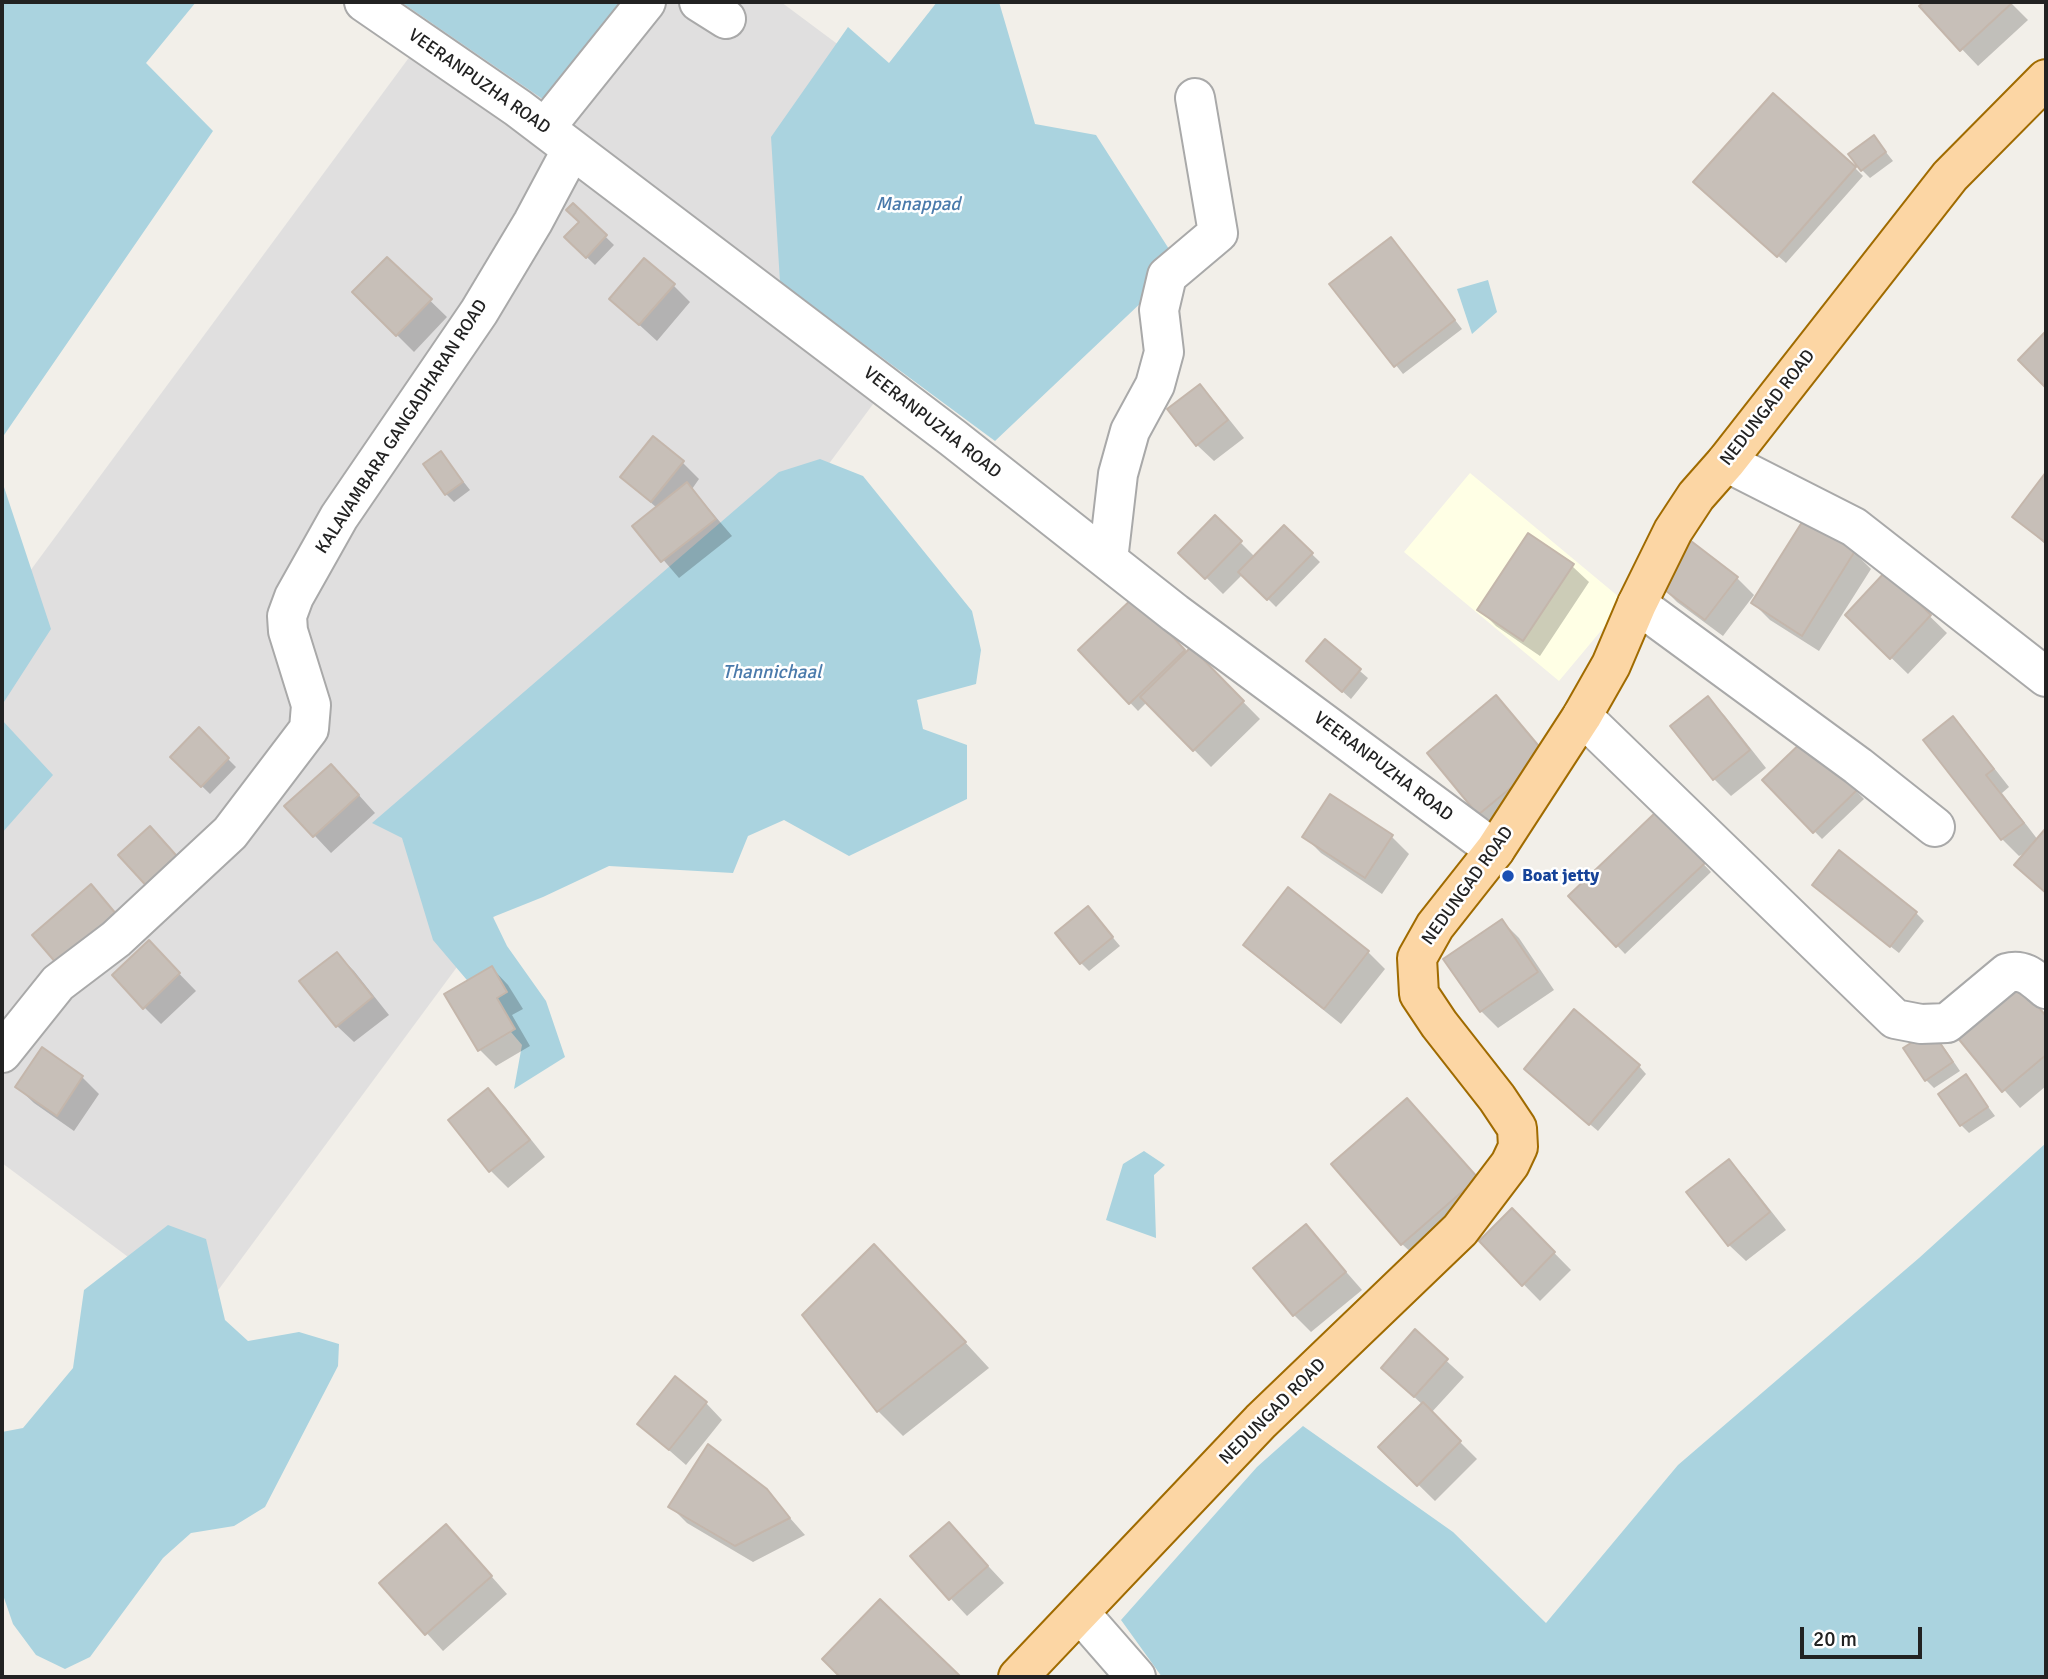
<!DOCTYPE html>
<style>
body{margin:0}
#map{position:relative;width:2048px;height:1679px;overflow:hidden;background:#f2efe9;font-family:Signika,sans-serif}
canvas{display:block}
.frame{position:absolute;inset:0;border:4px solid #222;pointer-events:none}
.scale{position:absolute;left:1800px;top:1627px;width:122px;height:32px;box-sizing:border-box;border:4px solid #222;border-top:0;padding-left:9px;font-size:21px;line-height:24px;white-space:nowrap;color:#222;-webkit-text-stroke:5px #fff;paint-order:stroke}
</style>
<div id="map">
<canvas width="2048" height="1679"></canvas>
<div class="frame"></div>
<div class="scale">20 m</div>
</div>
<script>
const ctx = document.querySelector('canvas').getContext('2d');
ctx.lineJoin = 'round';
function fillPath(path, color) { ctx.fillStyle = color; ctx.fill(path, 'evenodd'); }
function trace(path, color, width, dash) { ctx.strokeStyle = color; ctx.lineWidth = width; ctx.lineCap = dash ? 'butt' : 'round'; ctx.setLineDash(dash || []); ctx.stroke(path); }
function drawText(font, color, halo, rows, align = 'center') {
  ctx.font = font + ' Signika,sans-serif'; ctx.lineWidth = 5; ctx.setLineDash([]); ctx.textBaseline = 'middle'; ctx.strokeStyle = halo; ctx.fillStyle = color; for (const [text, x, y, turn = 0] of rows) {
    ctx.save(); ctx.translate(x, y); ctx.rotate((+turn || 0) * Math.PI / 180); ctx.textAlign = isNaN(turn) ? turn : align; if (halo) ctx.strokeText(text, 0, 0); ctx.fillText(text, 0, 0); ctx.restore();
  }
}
fillPath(new Path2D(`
 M450,2H781L1032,189L202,1312L2,1163V609Z`), '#e0dfdf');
fillPath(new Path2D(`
 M1470,473L1625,602L1559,681L1404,552Z`), '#ffffe5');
fillPath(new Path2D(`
 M2,2H196L146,63L213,131L2,438Z
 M401,2H629L547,102Z
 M937,2H999L1035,124L1096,135L1176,260L1145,299L995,441L780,282L771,137L848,27L889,63Z
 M1488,280L1497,312L1472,334L1457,289Z
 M820,459L863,476L972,611L981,650L976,684L917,700L923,729L967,745V799L849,856L784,820L748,836L733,873L609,866L543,897L493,917L507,946L546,1001L565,1057L514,1089L522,1045L433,940L402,838L372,823L779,472Z
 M2,481L51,629L2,705Z
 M2,720L53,775L2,833Z
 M2046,1143V1677H1162L1121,1620L1257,1467L1303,1426L1453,1532L1546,1623L1678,1465L1919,1258Z
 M1144,1151L1165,1165L1154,1175L1156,1238L1106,1220L1123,1164Z
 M168,1225L206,1239L225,1320L248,1341L299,1332L339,1344L338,1366L265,1507L234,1526L191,1533L163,1558L90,1657L65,1669L36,1655L13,1624L2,1592V1432L23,1428L73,1368L84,1290Z`), '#aad3df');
fillPath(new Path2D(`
 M1927,2H2010L2028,20L1978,66L1922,7Z
 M1874,137L1893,161L1870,178L1862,170Z
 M1855,168L1863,176L1786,263L1704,190Z
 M573,205L614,245L595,265L566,237L581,223Z
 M1399,247L1462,329L1403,374L1332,284Z
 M387,259L447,317L414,352L354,292Z
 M673,285L690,302L657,341L611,299Z
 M1199,386L1216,403L1244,438L1214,461L1197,445Z
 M441,453L470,490L454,502L446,494Z
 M682,462L699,479L692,489L732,536L679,578L635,527L657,508L622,477Z
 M2046,475V545L2014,516Z
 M1215,517L1255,557L1284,527L1320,562L1276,607L1243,574L1223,594L1181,553Z
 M1854,552L1871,569L1819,651L1770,620L1753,603Z
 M1572,566L1589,582L1540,656L1496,626L1479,609Z
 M1886,574L1947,633L1908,674L1847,615Z
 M1737,578L1754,595L1723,636L1677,602L1660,585Z
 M1135,599L1187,654L1191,649L1260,719L1211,767L1147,702L1138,711L1080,650Z
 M1325,641L1368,678L1351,699L1316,668Z
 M1708,699L1725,716L1766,768L1731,796L1714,779L1673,726Z
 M1953,719L1969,736L2009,787L2002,793L2038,840L2046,830V893L2033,881L2028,852L2019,856L2002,839L1926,740Z
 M199,730L236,767L210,794L172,757Z
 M1807,740L1864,799L1822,839L1764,780Z
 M1429,754L1555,766L1488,822Z
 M348,783L375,813L331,853L287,806Z
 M1331,796L1392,837L1409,854L1382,894L1321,853L1304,836Z
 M1656,814L1711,872L1625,954L1570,896Z
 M1822,893L1916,913L1924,921L1899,953Z
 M1088,908L1120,946L1089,971L1081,963Z
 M1502,921L1519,938L1554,990L1498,1028L1481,1011Z
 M1245,944L1368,952L1385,969L1341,1024L1262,961Z
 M337,954L354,971L389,1015L354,1042L337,1026Z
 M165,959L196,991L161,1024L144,1007Z
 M492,968L508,985L523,1009L512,1015L530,1046L496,1066L479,1049Z
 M2036,1004L2046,1016V1086L2020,1108L1959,1038Z
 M1939,1040L1960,1071L1934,1088L1926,1080Z
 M42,1050L82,1077L99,1094L74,1131L34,1103L17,1087Z
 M1639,1066L1646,1074L1598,1131L1534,1077Z
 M1966,1077L1995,1116L1969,1133L1961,1125Z
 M488,1090L505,1107L545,1157L508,1188L491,1171L450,1120Z
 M1407,1100L1493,1196L1419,1260L1402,1244Z
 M1728,1161L1745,1178L1786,1230L1746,1261L1729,1245Z
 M1512,1210L1571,1270L1540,1301L1481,1241Z
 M1306,1226L1362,1290L1311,1332L1294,1315Z
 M899,1271L989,1368L903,1436L878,1411L804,1315Z
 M1415,1332L1464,1377L1431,1413L1477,1459L1435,1501L1380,1447L1423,1405L1400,1384Z
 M706,1403L722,1420L686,1465L639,1424Z
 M766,1491L805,1535L753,1562L687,1523L670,1506Z
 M965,1541L1004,1583L967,1616L912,1557Z
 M462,1543L507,1594L443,1651L381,1583Z
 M880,1601L959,1677H842L824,1659Z`), '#0003');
const building = new Path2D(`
 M1924,2H2011L2012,3L1960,51L1919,6Z
 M1773,93L1856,167L1777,257L1693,182Z
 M1874,135L1886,152L1861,171L1848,154Z
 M573,203L607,235L586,258L564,237L579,222L566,210Z
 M1391,237L1455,320L1394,367L1329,284Z
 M387,257L432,299L396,336L352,292Z
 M644,258L675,284L639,325L609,299Z
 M2046,331V388L2018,360Z
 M1200,384L1228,420L1196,446L1167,409Z
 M653,436L684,461L651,502L620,477Z
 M441,451L463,482L445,495L423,464Z
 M2046,472V543L2012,517Z
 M687,482L716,519L661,562L632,526Z
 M1215,515L1242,541L1205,579L1178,553Z
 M1804,519L1855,551L1802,636L1751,603Z
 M1284,525L1313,553L1267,600L1238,572Z
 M1528,533L1574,564L1523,641L1477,610Z
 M1691,541L1738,577L1705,620L1658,585Z
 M1886,571L1931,615L1890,659L1845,615Z
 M1135,596L1185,650L1129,704L1078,650Z
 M1325,639L1361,669L1342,692L1306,661Z
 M1191,647L1244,701L1193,751L1140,697Z
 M1496,695L1548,757L1478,815L1427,753Z
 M1708,696L1750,750L1713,780L1670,726Z
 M1953,716L1994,769L1986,775L2024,823L2001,840L1923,740Z
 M199,727L229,758L201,787L170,757Z
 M1807,737L1857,790L1813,833L1762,780Z
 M331,764L359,795L313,837L284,806Z
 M1330,794L1393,835L1365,878L1302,837Z
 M1656,812L1705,863L1616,947L1568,896Z
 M150,826L183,863L152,892L118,855Z
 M2046,828V893L2014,865Z
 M1839,850L1917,912L1890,947L1812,885Z
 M91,884L122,921L63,971L32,935Z
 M1288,887L1369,951L1324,1009L1243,945Z
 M1088,906L1113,937L1080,964L1055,933Z
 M1502,919L1538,972L1480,1012L1443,959Z
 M149,940L180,973L143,1009L112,975Z
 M337,952L373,997L336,1027L299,981Z
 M492,966L507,992L497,998L515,1029L478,1051L444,994Z
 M2019,984L2046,1016V1055L2002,1092L1957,1037Z
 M1574,1009L1640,1065L1589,1125L1524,1069Z
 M1931,1030L1953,1062L1925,1081L1903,1048Z
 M42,1047L83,1076L57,1116L15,1087Z
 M1966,1074L1988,1107L1960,1126L1938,1094Z
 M488,1088L530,1140L489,1172L448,1120Z
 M1407,1098L1478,1178L1401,1245L1331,1164Z
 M1729,1159L1770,1212L1728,1246L1686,1192Z
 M1512,1208L1555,1252L1522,1286L1479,1241Z
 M1306,1224L1346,1272L1293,1316L1253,1268Z
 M874,1244L966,1342L877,1412L802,1315Z
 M1415,1329L1448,1359L1414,1397L1381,1368Z
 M675,1376L707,1402L669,1450L637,1424Z
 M1423,1402L1461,1441L1417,1486L1378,1447Z
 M708,1444L767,1489L790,1518L735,1546L668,1507Z
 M949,1522L988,1566L949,1600L910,1556Z
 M446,1524L492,1576L425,1635L379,1583Z
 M880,1599L960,1676L959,1677H840L822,1659Z`);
fillPath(building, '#c7bfb8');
trace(building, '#c4b6ab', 2);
const minor = new Path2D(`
 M364,2L518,108L572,149L953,438L1175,613L1495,850
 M699,2L726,19
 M545,128L646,2
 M1726,462L1854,527L2046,677
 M1108,560L1118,474L1130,431L1155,385L1164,352L1159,310L1167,276L1218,233L1195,98
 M1637,604L1858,766L1935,827
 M1582,716L1895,1019L1921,1024L1947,1023L2007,973C2024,968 2034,979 2046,989
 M2,1053L58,983L116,939L230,833L309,729L311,705L288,631L287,616L294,597L339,517L479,312L533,222L572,149
 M1080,1613L1136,1677`);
const major = new Path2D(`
 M1018,1677L1261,1421L1460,1230L1510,1164L1518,1147L1517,1128L1497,1098L1439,1024L1419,994L1417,958L1435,926L1495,850L1582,716L1611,665L1637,604L1673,531L1696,496L1726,462L1950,176L2046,79`);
trace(minor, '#a9a9a9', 42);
trace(major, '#a06b00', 42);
trace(minor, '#fff', 38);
trace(major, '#fcd6a4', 38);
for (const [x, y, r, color] of [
 [1508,876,7,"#1a4fb4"]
]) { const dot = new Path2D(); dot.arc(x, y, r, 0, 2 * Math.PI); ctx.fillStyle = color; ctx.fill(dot); trace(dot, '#fff', 2.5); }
drawText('18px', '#222', '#fff', [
 ["VEERANPUZHA ROAD",479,82,35],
 ["NEDUNGAD ROAD",1768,408,-52],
 ["VEERANPUZHA ROAD",932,423,38],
 ["KALAVAMBARA GANGADHARAN ROAD",402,427,-57],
 ["VEERANPUZHA ROAD",1383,767,37],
 ["NEDUNGAD ROAD",1468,886,-54],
 ["NEDUNGAD ROAD",1273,1412,-45]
]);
drawText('bold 18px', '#164399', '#fff', [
 ["Boat jetty",1522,876]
], 'left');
drawText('italic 19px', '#4a7aab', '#fff', [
 ["Manappad",918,205],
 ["Thannichaal",772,673]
]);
</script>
